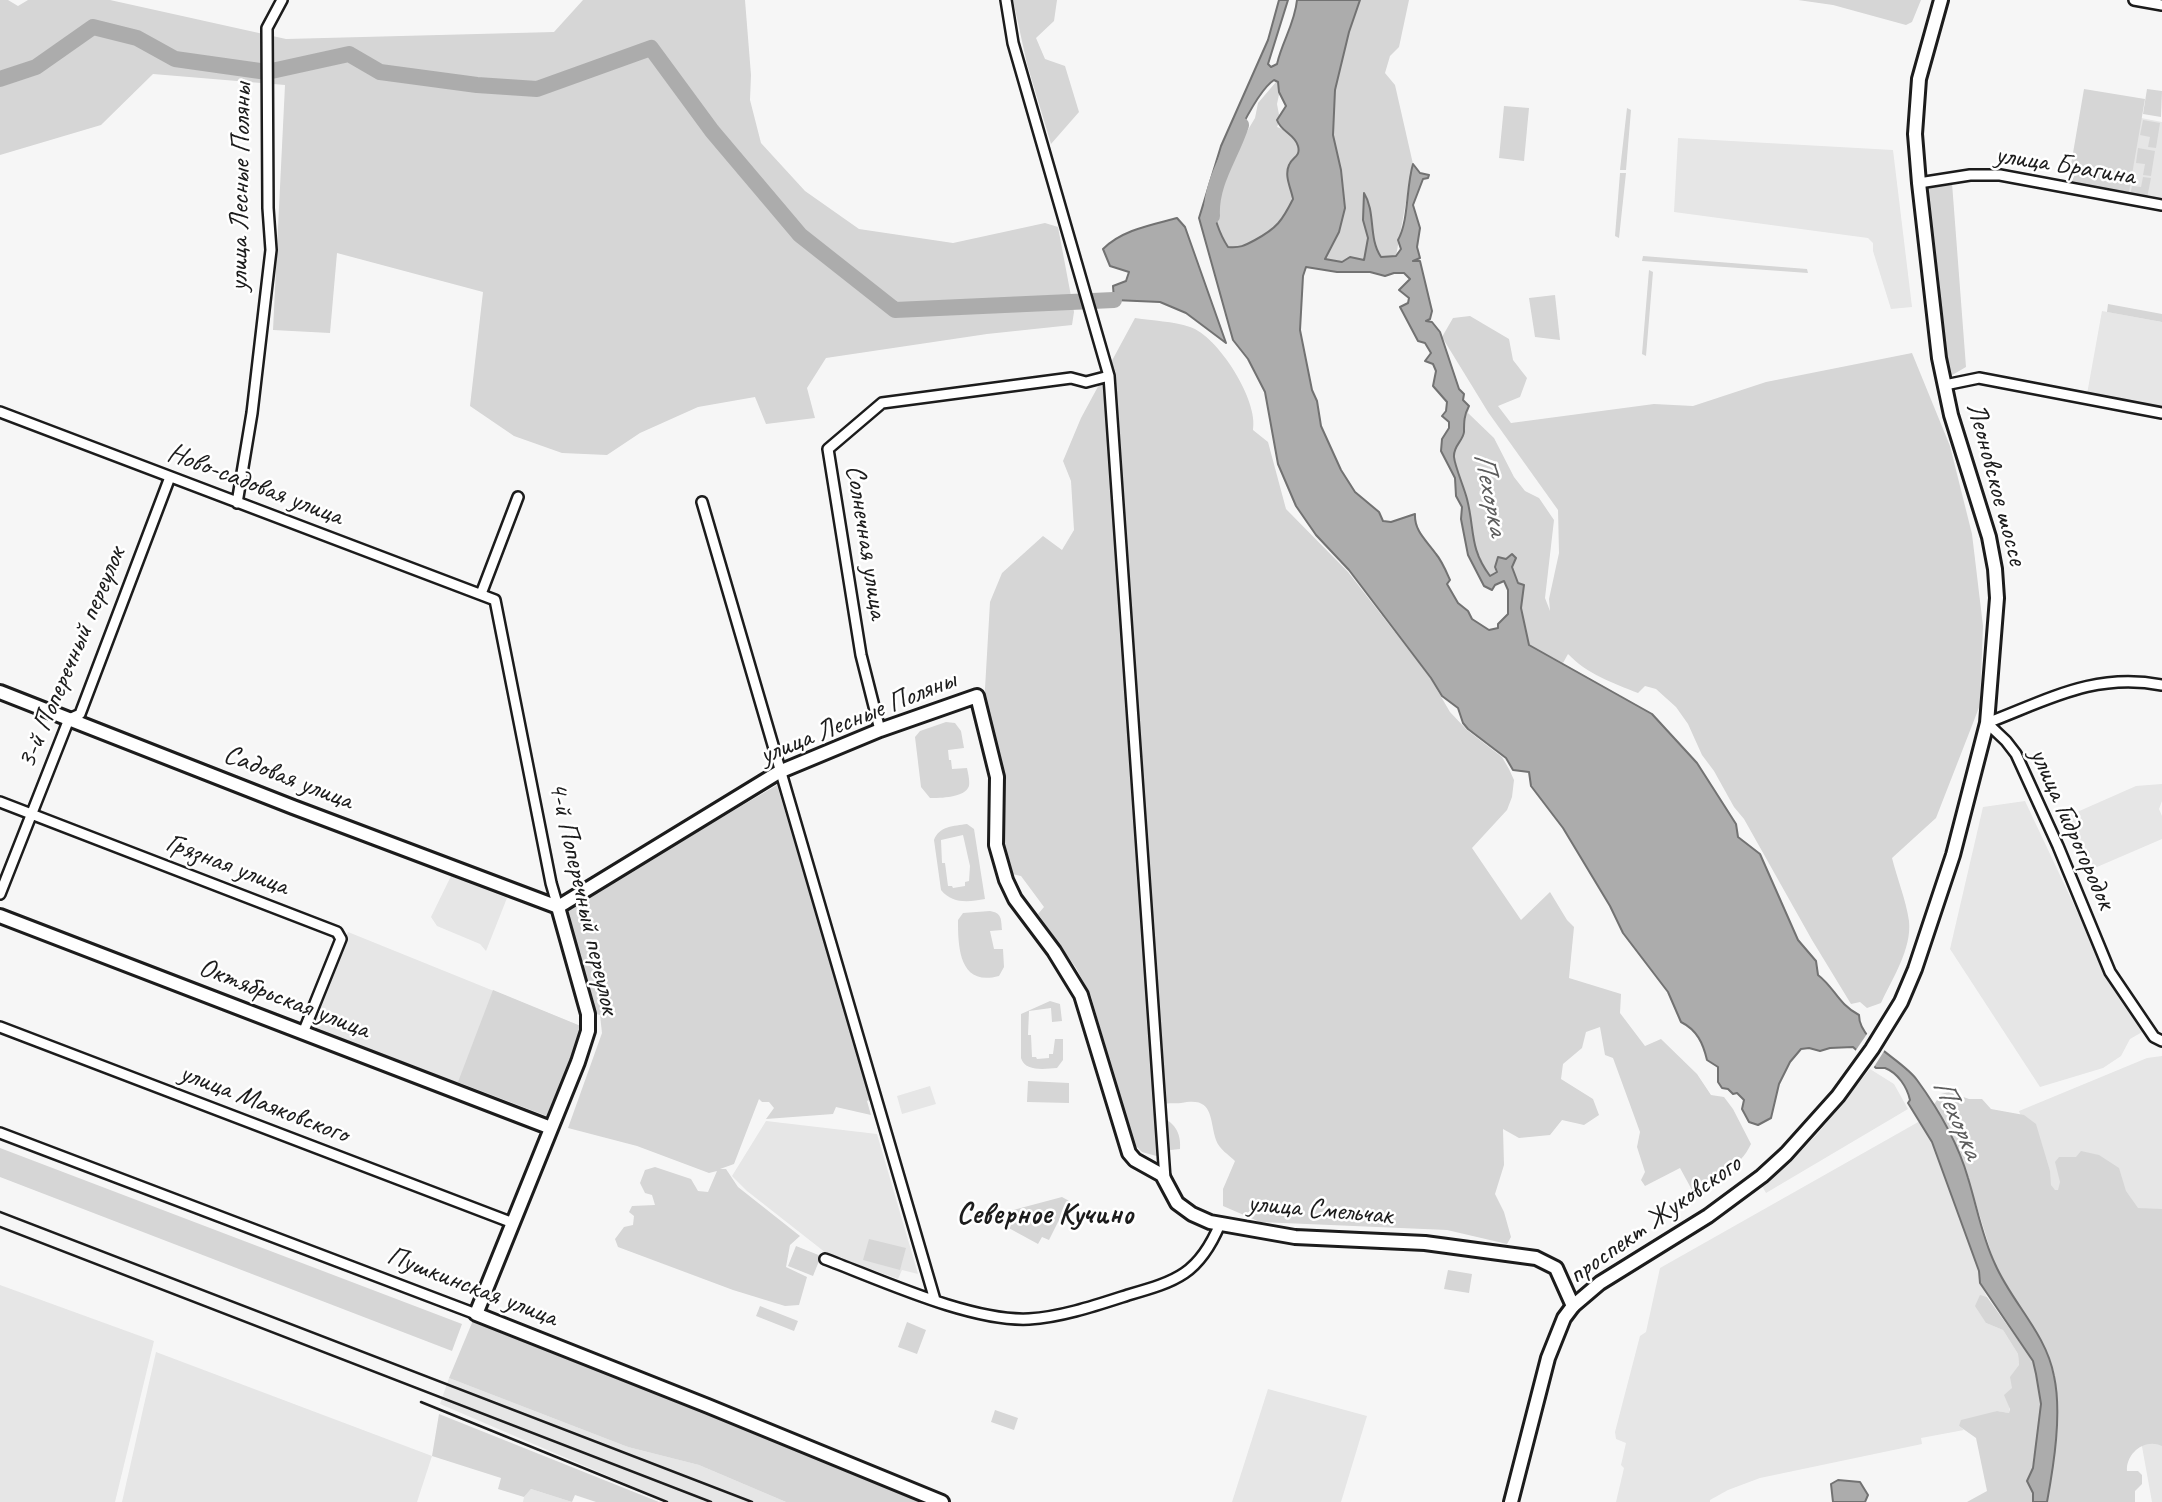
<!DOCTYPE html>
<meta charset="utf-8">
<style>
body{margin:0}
canvas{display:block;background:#f6f6f6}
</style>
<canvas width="2162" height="1502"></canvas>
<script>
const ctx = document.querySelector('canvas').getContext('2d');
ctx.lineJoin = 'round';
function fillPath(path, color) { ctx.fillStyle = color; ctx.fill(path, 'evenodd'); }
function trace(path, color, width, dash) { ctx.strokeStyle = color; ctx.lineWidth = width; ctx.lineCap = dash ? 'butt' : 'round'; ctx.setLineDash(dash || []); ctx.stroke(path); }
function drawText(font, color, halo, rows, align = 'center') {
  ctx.font = font + ' Caveat,sans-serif'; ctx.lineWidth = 5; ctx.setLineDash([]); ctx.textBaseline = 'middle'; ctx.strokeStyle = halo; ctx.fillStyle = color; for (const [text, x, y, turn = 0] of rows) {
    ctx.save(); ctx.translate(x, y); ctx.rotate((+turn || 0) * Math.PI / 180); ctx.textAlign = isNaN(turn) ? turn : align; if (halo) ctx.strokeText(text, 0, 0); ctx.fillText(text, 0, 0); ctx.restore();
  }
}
fillPath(new Path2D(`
 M2141,118L2162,122V200L2128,194Z
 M1678,138L1893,150L1912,307L1891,309L1873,251V243L1868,238L1674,212Z
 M2102,311L2162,322V408L2087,394Z
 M2162,784V801L2159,809L2162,816V839L2090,870L2068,816L2136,786Z
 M2025,801L2109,979L2144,1031L2130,1039L2121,1056L2103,1068L2040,1087L1950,949L1983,807Z
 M451,876L507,898L486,951L480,944L437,926L431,917Z
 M348,932L583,1027L547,1116L311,1027Z
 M2162,1056V1502H2152L2141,1441L2102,1343L2019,1111L2147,1058Z
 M1870,1069L1894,1084L1908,1109L1766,1193L1762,1186L1789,1164L1819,1132Z
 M930,1086L936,1104L902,1114L897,1096Z
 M766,1121L877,1134L918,1274L902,1270L898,1279L826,1253L747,1191L732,1176Z
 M1920,1121L1932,1141L1979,1271L1980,1283L1987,1297L1980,1296L1986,1323L2003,1330L2018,1354L2019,1365L2012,1388L2009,1413L1997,1411L1959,1426L1964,1430L1921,1438L1922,1444L1760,1478L1728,1490L1710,1500V1502H1616L1624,1468L1621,1465L1626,1443L1616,1439L1615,1432L1640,1336L1646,1332L1660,1268Z
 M0,1285L154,1341L115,1502H0Z
 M156,1352L432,1456L417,1502H122Z
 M449,1378L628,1447L699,1465L786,1502H669L440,1404Z
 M1268,1389L1367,1416L1341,1502H1232Z
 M531,1489L572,1502H523L524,1497Z`), '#e6e6e6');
fillPath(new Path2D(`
 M0,0H8L18,6L28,0H110L286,39L554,32L583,0H745L751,75L750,100L761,143L805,191L859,229L953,243L1045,223L1058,227L1074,312L1072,325L987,334L826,358L807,388L815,418L766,424L755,397L698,407L640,433L607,455L562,453L514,436L470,406L483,292L337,253L330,333L273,330L285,85L153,74L101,125L0,155Z
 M1013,0H1057L1054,21L1036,38L1045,59L1065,66L1079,112L1051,144L1027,64Z
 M1360,0H1409L1399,47L1390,56L1385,73L1395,85L1413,164L1396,256L1381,257L1376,250L1367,197L1364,195L1363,220L1368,238L1364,260L1333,262L1325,259L1339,232L1344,190L1333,135L1335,90L1349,32Z
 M1798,0H1921L1912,22L1906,25L1833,5Z
 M1276,82L1281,85L1277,104L1280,120L1277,127L1291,132L1302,153L1286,223L1263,239L1234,252L1222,243L1213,202L1224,170L1255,118L1258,103Z
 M2084,89L2145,99L2129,192L2068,182Z
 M2147,89L2162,91L2161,117L2143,114Z
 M1504,106L1529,108L1524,161L1499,158Z
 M1627,108L1631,110L1626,170H1620Z
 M2143,120L2160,123L2156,148L2148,147L2150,137L2140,135Z
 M2138,148L2155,151L2151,176L2143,175L2145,164L2136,163Z
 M1620,173H1626L1619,238L1615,236Z
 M2143,177L2151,178L2147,198L2130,195L2132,186L2141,187Z
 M1952,183L1966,367L1947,378L1924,199L1927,185Z
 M1643,256L1807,269L1808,273L1642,261Z
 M1649,270L1653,272L1646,356L1642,354Z
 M1555,295L1560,340L1535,337L1529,298Z
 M2108,304L2162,314V322L2107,312Z
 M1470,316L1509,339L1513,360L1527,378L1520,397L1498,406L1511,423L1654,404L1693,406L1766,382L1912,353L1950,446L1972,534L1983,626L1980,705L1936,818L1892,858C1897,878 1906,900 1909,921C1912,949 1892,979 1881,1003L1867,1008L1860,1002L1851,1004L1812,940L1744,819L1734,807L1714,771L1702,755L1688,724L1676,707L1656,689L1645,686L1638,693C1613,683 1587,674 1568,654L1563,663L1529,645C1525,626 1517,605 1523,585L1518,583L1512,567L1506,559L1495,567L1496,573L1490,576L1482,565L1480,556L1474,551L1471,530V515L1454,457L1455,445L1460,441L1465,422L1464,415L1469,406L1468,413L1494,438L1514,477L1525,491L1539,498L1554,520L1545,598L1550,611L1549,599L1559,553L1558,510L1488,412L1442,337L1453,318Z
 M1135,318C1153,321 1173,321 1190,327C1218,336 1259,401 1253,430L1268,442L1286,509L1348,572L1429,676L1450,712L1467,730L1502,757L1509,769L1514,780L1512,797L1507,810L1472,848L1521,920L1550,892L1567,920L1574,927L1569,978L1621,994L1620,1013L1645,1046L1661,1039L1697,1074L1711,1095L1724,1097L1733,1109L1751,1144C1740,1168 1715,1178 1692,1190L1680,1168L1645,1186L1641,1180L1645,1172L1637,1147L1640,1132L1613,1058L1605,1055L1600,1027L1586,1032L1582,1048L1563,1064L1561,1079L1593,1099L1599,1115L1584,1125L1562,1120L1550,1135L1519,1138L1503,1129L1504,1165L1495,1194L1504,1212L1511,1237L1507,1244L1447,1230L1260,1222L1223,1206V1189L1235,1161C1229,1155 1219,1149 1216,1140C1209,1118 1214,1096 1181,1103C1172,1104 1167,1102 1159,1106V1115C1174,1123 1181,1131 1180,1149L1171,1150L1160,1157L1142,1152L1133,1143L1091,996L1076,968L1038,914L1044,907L1021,876L1012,874L1005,846L1001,768L984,706L990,602L1002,573L1043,536L1062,550L1074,530L1071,481L1063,461L1081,418Z
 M946,722L955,723L961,731L964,748L948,750L949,760H951L952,769L967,768C968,773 970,781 969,786C965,798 940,798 930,798L921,787L915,737L920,731Z
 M777,785L871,1099L867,1101L871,1115L836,1107L833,1114L766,1119L774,1108L769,1102H762L759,1099L734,1164L720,1169H726L738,1187L800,1236L790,1245L786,1267L807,1277L799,1305L785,1306L733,1290L618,1247L615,1239L624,1227L633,1225L634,1216L629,1212L632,1206L655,1205L652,1195L645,1193L640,1183L645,1170L655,1167L691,1179L698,1191L708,1192L717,1171L709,1173L637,1146L568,1128L602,1033L600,1015L593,1013L564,910Z
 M967,824L974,829L985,899C969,902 952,904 941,890L934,840C939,826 954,826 967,824ZM963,835L970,866L969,881L965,882V886L953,888L952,886H948L945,863H942L941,840Z
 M990,911C1002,913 1001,919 1002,930L990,931L994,949H1003L1004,967L999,976C959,987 958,947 958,920L963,913Z
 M493,990L583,1027L547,1116L458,1082Z
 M1050,1001L1060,1004L1062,1021L1052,1022L1051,1008L1029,1011L1028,1035H1031L1032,1057H1036L1037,1059L1049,1058V1054H1053L1055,1039H1063V1060L1057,1068C1045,1069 1025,1072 1021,1058V1014Z
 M1028,1081L1069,1083V1103L1027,1102Z
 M1949,1092L1969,1099H1982L1991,1109L2024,1115L2036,1124L2050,1171L2051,1185L2055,1190H2058L2060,1182L2055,1162L2059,1157H2076L2081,1151L2099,1155L2119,1168L2126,1191L2138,1208L2162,1209V1446C2145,1438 2126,1453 2127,1471H2138L2142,1475V1484L2135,1491V1502H2047L2058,1407L2054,1372L2047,1352L1995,1265L1968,1178L1952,1134L1933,1106L1941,1094Z
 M0,1148L462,1324L452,1351L0,1177Z
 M1062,1197L1073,1203L1063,1224L1058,1222L1049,1240L1042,1237L1038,1244L1005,1226L1002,1213Z
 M869,1239L906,1248L900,1270L863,1260Z
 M796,1246L821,1256L813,1276L788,1266Z
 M1448,1270L1472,1274L1469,1293L1444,1289Z
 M1980,1295L1987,1297L2033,1361C2037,1375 2042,1390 2041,1404C2039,1440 2028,1466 2033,1502H1967L1987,1491L1976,1438L1959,1426L1961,1420L1997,1411L2009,1413L2010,1409L2004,1395L2012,1388L2010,1377L2019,1365L2018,1354L2003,1330L1986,1323L1975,1306Z
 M760,1306L798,1321L794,1331L756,1316Z
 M474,1318L933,1502H786L699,1465L628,1447L449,1378Z
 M907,1322L926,1330L917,1354L898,1347Z
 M995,1410L1018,1418L1014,1430L991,1422Z
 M439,1414L659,1502H596L575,1495L572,1502L531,1489L524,1497L498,1489L501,1478L432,1456Z`), '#d6d6d6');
const water = new Path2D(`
 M1279,0H1288L1268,64L1271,67L1277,64C1282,42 1295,23 1297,0H1360L1349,32L1335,90L1333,135L1341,170L1345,208L1339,232L1325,259L1342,262L1350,257L1364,260L1368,238L1363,220L1364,193C1376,212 1368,238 1381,257L1396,256L1401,249L1398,240C1409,220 1406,187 1413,164L1420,173L1429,175L1428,178L1423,179L1413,205L1420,228L1417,247L1420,258L1413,261H1420L1432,311L1430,319L1426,321L1432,322L1440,332L1459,389L1464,394L1463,400L1469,406C1464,415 1464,422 1464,432C1463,441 1453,446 1454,457C1455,467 1464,487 1467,499C1475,530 1469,548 1490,576L1497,572L1495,567L1498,557L1506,559L1512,554L1516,558L1512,567L1518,583L1524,585L1521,608L1529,645L1652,714L1697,763L1736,824L1738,837L1760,854L1798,940L1816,961L1818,975C1835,988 1838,1004 1859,1015C1859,1042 1903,1060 1917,1080C1939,1110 1958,1143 1968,1178C1977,1207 1982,1237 1995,1264C2012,1303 2046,1333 2054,1376C2062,1413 2054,1464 2047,1502H2033V1493L2027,1481L2033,1468L2041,1404L2036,1374L2033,1361L1980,1283L1979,1271L1932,1142L1908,1103L1910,1100C1907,1087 1898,1073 1885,1068H1876L1853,1047L1830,1048L1820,1051L1809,1048L1801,1049L1790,1062L1779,1084L1771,1118L1758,1125L1749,1122L1742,1109L1744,1100L1737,1093L1733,1094L1728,1089L1722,1088L1718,1082V1067L1707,1060C1703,1043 1697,1030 1681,1022L1668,992L1623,933L1610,906L1563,828L1531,786L1529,772L1513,770L1506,758L1468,729L1463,723L1458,708L1442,696L1431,678L1349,570L1316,535L1296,506L1278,464L1265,392L1248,359L1233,340L1199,218L1221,146L1268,40ZM1274,80L1278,82L1279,92L1286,106L1277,120C1281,132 1295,134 1298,146C1301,157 1292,157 1289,165C1284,176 1291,188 1293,199C1282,221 1277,228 1255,240C1244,246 1240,248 1228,247C1220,235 1212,214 1213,200C1215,176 1255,92 1274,80ZM1306,267L1337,272H1370L1385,276L1394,273H1404L1410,279L1399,290L1409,298L1408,303L1400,307L1418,341L1425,343L1431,353L1425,361L1433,364L1436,371L1433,386L1447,402L1446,411L1442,416L1449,422V428L1442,439L1441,451L1455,478L1456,496L1462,507L1461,519L1468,555L1484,586L1492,590L1495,585L1504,581L1508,590V614L1498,624V628L1489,630L1472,619L1468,611L1458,603L1447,584L1450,580C1446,571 1442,561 1436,554C1427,541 1414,531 1415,514L1391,522L1383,521L1379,512L1355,492L1341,470L1321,426L1317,401L1312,390L1300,330L1303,276Z
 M1177,218L1185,227L1226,343L1186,313L1160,302L1114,300L1113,286L1126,281L1129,272L1110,266L1103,249C1122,230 1151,225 1177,218Z
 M1838,1480L1860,1482L1868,1495L1865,1502H1833L1831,1484Z`);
fillPath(water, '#acacac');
trace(water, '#727272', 2);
fillPath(new Path2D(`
 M1869,1031L1886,1048L1872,1070L1854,1053Z`), '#f6f6f6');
trace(new Path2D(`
 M0,79L36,67L93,27L137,38L175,59L267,72L349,54L380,72L477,85L537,89L651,48L712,131L800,235L895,310L1114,300
 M1212,216C1210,183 1231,156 1241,125`), '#acacac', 16);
const minor = new Path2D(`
 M1006,0L1013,43L1109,376L1165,1179
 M2134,0L2162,5
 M1919,183L1970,175H2000L2162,205
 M1945,385L1979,378L2162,413
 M0,412L495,600L551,883L558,907
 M702,502L935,1300
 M237,503L252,413L271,250L268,208L267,28L282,0
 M481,594L518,497
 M2162,685C2094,672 2048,700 1987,723L2006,741L2016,754L2058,846L2110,972L2154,1037L2162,1041
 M880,730L861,655L828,449L882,403L1071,378L1086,382L1109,376
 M0,802L337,932L341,939L303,1033
 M0,894L69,719L80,714L170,477
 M0,1027L513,1223
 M0,1133L476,1314
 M825,1259C881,1280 971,1322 1029,1319C1062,1317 1097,1305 1128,1295C1177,1281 1199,1274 1220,1224`);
const tertiary = new Path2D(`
 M0,692L293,807L558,907
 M558,907L779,772L880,730L977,696L997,777L996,845L1006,880L1015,899L1054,951L1081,995L1129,1153L1135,1160L1162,1175L1177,1203L1192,1214L1210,1222L1295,1237L1425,1243L1536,1258L1556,1268L1573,1306
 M558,907L588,1014V1031L578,1062L476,1314L708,1406L942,1502
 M0,916L551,1128`);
const secondary = new Path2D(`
 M1511,1502L1548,1358L1564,1318L1573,1306L1600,1283L1708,1216L1762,1176L1786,1154L1838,1096L1872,1049L1901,1002L1915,969L1953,855L1987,723L1997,598L1995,569L1989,537L1951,415L1939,358L1919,183L1915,134L1919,79L1941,0`);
trace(minor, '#1c1c1c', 14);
trace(tertiary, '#1c1c1c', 18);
trace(secondary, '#1c1c1c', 18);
trace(minor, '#fff', 9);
trace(tertiary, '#fff', 12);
trace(secondary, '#fff', 12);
trace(new Path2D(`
 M0,1212L752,1502
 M0,1227L711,1502
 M421,1402L667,1502`), '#1c1c1c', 2.5);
drawText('28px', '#1c1c1c', '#fff', [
 ["улица Брагина",2065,166,9],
 ["улица Лесные Поляны",241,187,-89],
 ["Леоновское шоссе",1996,484,75],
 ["Ново-садовая улица",255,485,21],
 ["Солнечная улица",866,542,81],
 ["3-й Поперечный переулок",72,658,-67],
 ["улица Лесные Поляны",858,718,-22],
 ["Садовая улица",288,778,21],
 ["улица Гидрогородок",2072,829,66],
 ["Грязная улица",227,865,21],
 ["4-й Поперечный переулок",583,898,77],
 ["Октябрьская улица",284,999,21],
 ["улица Маяковского",264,1104,21],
 ["улица Смельчак",1320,1210,5],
 ["проспект Жуковского",1655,1220,-35],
 ["Пушкинская улица",472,1287,21]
]);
drawText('italic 30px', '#5d5d5d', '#fff', [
 ["Пехорка",1490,494,79],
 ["Пехорка",1957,1119,66]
]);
drawText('bold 30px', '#1c1c1c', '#fff', [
 ["Северное Кучино",1045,1215]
]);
</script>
